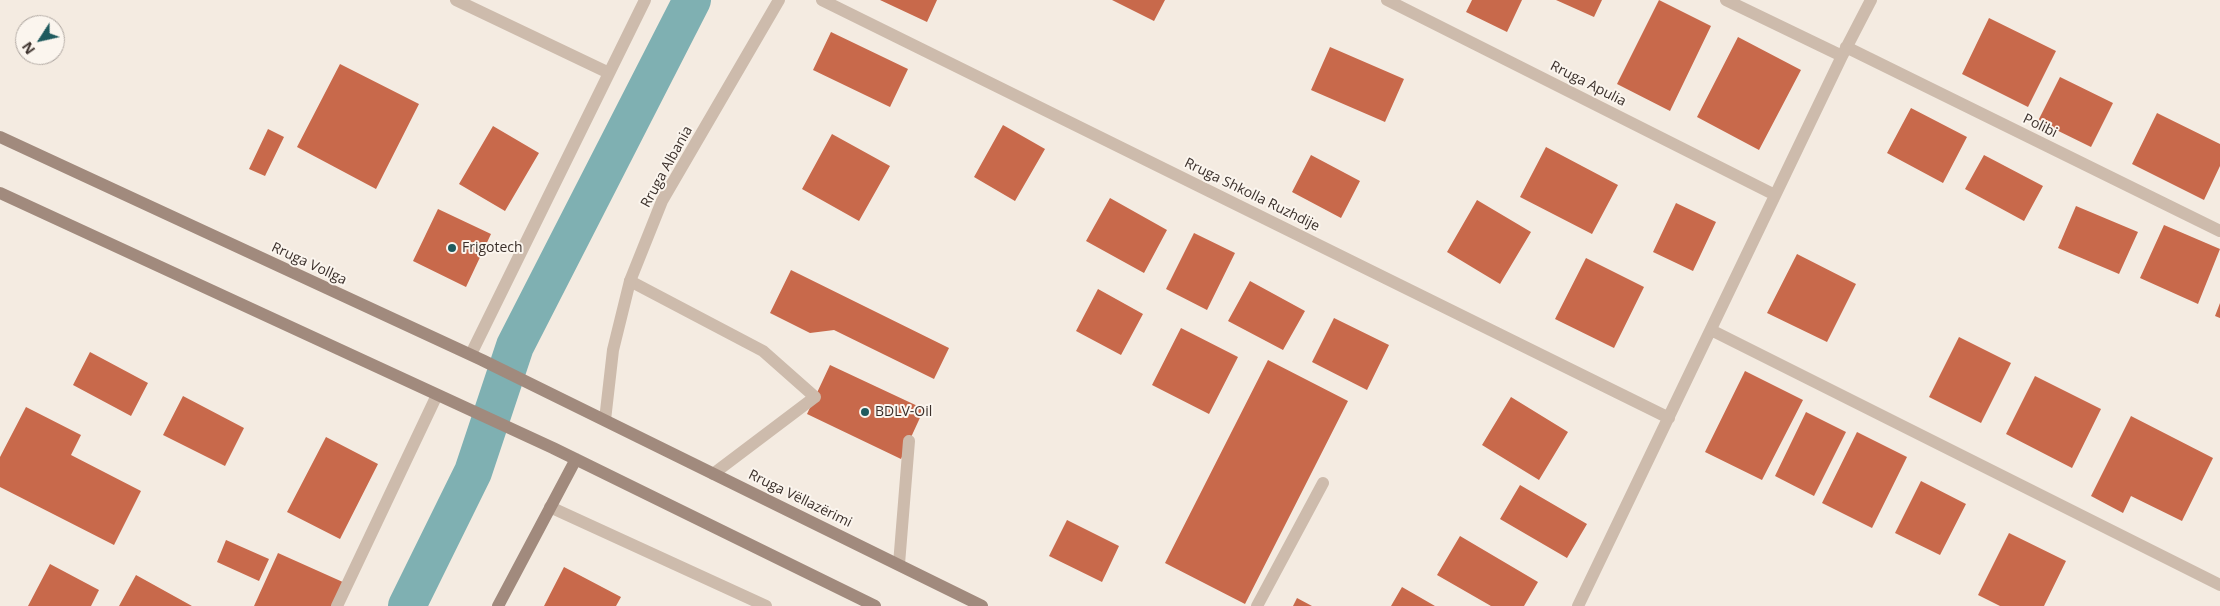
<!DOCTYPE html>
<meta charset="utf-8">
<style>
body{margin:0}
#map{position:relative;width:2220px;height:606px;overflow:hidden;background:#f4ebe1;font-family:"Open Sans",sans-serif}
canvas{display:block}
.north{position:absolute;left:15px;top:15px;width:50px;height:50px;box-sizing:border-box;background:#fbf5ee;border:1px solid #aea6a0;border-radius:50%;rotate:235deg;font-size:14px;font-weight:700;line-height:20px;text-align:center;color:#3b302b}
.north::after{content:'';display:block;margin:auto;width:18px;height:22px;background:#1f5a5e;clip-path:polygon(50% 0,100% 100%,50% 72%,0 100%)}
</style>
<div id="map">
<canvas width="2220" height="606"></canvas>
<div class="north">N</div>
</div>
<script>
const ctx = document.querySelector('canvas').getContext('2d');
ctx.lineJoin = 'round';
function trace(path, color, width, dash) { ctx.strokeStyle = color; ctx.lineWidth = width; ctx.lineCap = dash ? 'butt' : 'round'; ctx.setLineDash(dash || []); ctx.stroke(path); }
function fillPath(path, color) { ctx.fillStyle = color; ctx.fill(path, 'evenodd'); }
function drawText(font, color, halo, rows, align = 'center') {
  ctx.font = font + ' "Open Sans",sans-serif'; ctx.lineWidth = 4; ctx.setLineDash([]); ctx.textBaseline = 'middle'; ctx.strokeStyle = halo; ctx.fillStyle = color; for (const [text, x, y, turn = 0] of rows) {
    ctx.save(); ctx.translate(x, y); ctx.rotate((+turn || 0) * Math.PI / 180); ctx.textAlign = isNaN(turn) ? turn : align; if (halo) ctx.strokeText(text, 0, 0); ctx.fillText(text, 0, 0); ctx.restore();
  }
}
trace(new Path2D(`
 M407,606L473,472L515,346L692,0`), '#7fb0b2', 38);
fillPath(new Path2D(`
 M880,0H937L927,22Z
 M1112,0H1165L1154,21Z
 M1472,0H1522L1507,32L1466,12Z
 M1556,0H1602L1594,17Z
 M1659,0L1711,26L1670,111L1617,84Z
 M1989,18L2056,51L2028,107L1962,74Z
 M831,32L908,69L890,107L813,70Z
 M1738,37L1801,70L1759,150L1697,117Z
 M1330,47L1404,79L1385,122L1311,90Z
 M340,64L419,104L376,189L297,147Z
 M2060,77L2113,103L2091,147L2038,121Z
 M1911,108L1967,137L1943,183L1887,153Z
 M2157,113L2220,144V166L2204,200L2132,164Z
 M1003,125L1045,149L1015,201L974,177Z
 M493,126L539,153L505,211L459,184Z
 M268,129L284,137L265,176L249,169Z
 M832,134L890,166L859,221L802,189Z
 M1546,147L1618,185L1592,234L1520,197Z
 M1311,155L1360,181L1341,218L1292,192Z
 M1984,155L2043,186L2024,221L1965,189Z
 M1110,198L1167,230L1144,273L1086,241Z
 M1477,200L1531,232L1500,284L1447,252Z
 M1676,203L1716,222L1693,271L1653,252Z
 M2076,206L2138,232L2119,274L2058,248Z
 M438,209L491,234L466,287L413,261Z
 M2164,225L2220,249L2198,304L2140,278Z
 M1194,233L1235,253L1207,310L1166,289Z
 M1797,254L1856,284L1827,342L1767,313Z
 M1586,258L1644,287L1614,348L1555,319Z
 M791,270L949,348L934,379L834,330L810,333L770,313Z
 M1250,281L1305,311L1283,350L1228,321Z
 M1098,289L1143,314L1121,355L1076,331Z
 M2220,303V318L2215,316Z
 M1334,318L1389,345L1367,390L1312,362Z
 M1181,328L1238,357L1209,414L1152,385Z
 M1959,337L2011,363L1981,423L1929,397Z
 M90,352L148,383L131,416L73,385Z
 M1268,360L1348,401L1245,604L1165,563Z
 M830,365L924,409L901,459L807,414Z
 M1745,371L1803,400L1762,480L1705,452Z
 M2035,376L2101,409L2072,468L2006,434Z
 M183,396L244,428L225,466L163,435Z
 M1511,397L1568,432L1539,480L1482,445Z
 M26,407L81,435L71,455L141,491L114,545L0,487V457Z
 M1806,412L1846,432L1814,496L1775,476Z
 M2131,416L2213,458L2182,521L2131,496L2123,513L2091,496Z
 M1857,432L1907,457L1872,528L1822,503Z
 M326,437L378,464L340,539L287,512Z
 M1921,481L1966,504L1940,555L1895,533Z
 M1520,485L1587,524L1567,558L1500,519Z
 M1067,520L1119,546L1102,582L1049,556Z
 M2009,533L2066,561L2044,606H2000L1978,595Z
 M1460,536L1538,582L1524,606H1491L1437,575Z
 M226,540L269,559L259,581L217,562Z
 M278,553L345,583L335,606H254Z
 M50,564L99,590L91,606H28Z
 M564,567L621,597L616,606H544Z
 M136,575L192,606H119Z
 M1402,587L1435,606H1391Z
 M1297,598L1312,606H1293Z`), '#c8694b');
trace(new Path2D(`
 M456,0L609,73
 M630,281L763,351L815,397L713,474
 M471,354L645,0
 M550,507L766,606
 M899,564L909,441`), '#cdbbac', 12);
trace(new Path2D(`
 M822,0L1669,418
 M1387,0L1775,195
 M1726,0L1842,56
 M1846,47L2220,231
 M1711,330L2220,585
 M605,420L613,350L630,281L662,201L779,0
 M337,606L437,395
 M1257,606L1323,483
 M1578,606L1842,56L1871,0`), '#cdbbac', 12);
trace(new Path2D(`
 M0,137L482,360L982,606
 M0,193L553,448L875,606
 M498,606L576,459`), '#a18a7d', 12);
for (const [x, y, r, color] of [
 [452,248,5,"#1f5a5e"],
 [865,412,5,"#1f5a5e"]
]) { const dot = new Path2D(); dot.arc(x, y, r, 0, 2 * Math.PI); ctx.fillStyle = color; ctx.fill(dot); trace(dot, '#fbf5ee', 2); }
drawText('14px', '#3b302b', '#fbf5ee', [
 ["Rruga Apulia",1588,84,27],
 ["Polibi",2040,126,26],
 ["Rruga Albania",667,167,-61],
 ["Rruga Shkolla Ruzhdije",1252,195,26],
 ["Rruga Vollga",309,264,25],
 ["Rruga Vëllazërimi",800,499,26]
]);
drawText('14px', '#3b302b', '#fbf5ee', [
 ["Frigotech",462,248],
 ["BDLV-Oil",875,412]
], 'left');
</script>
